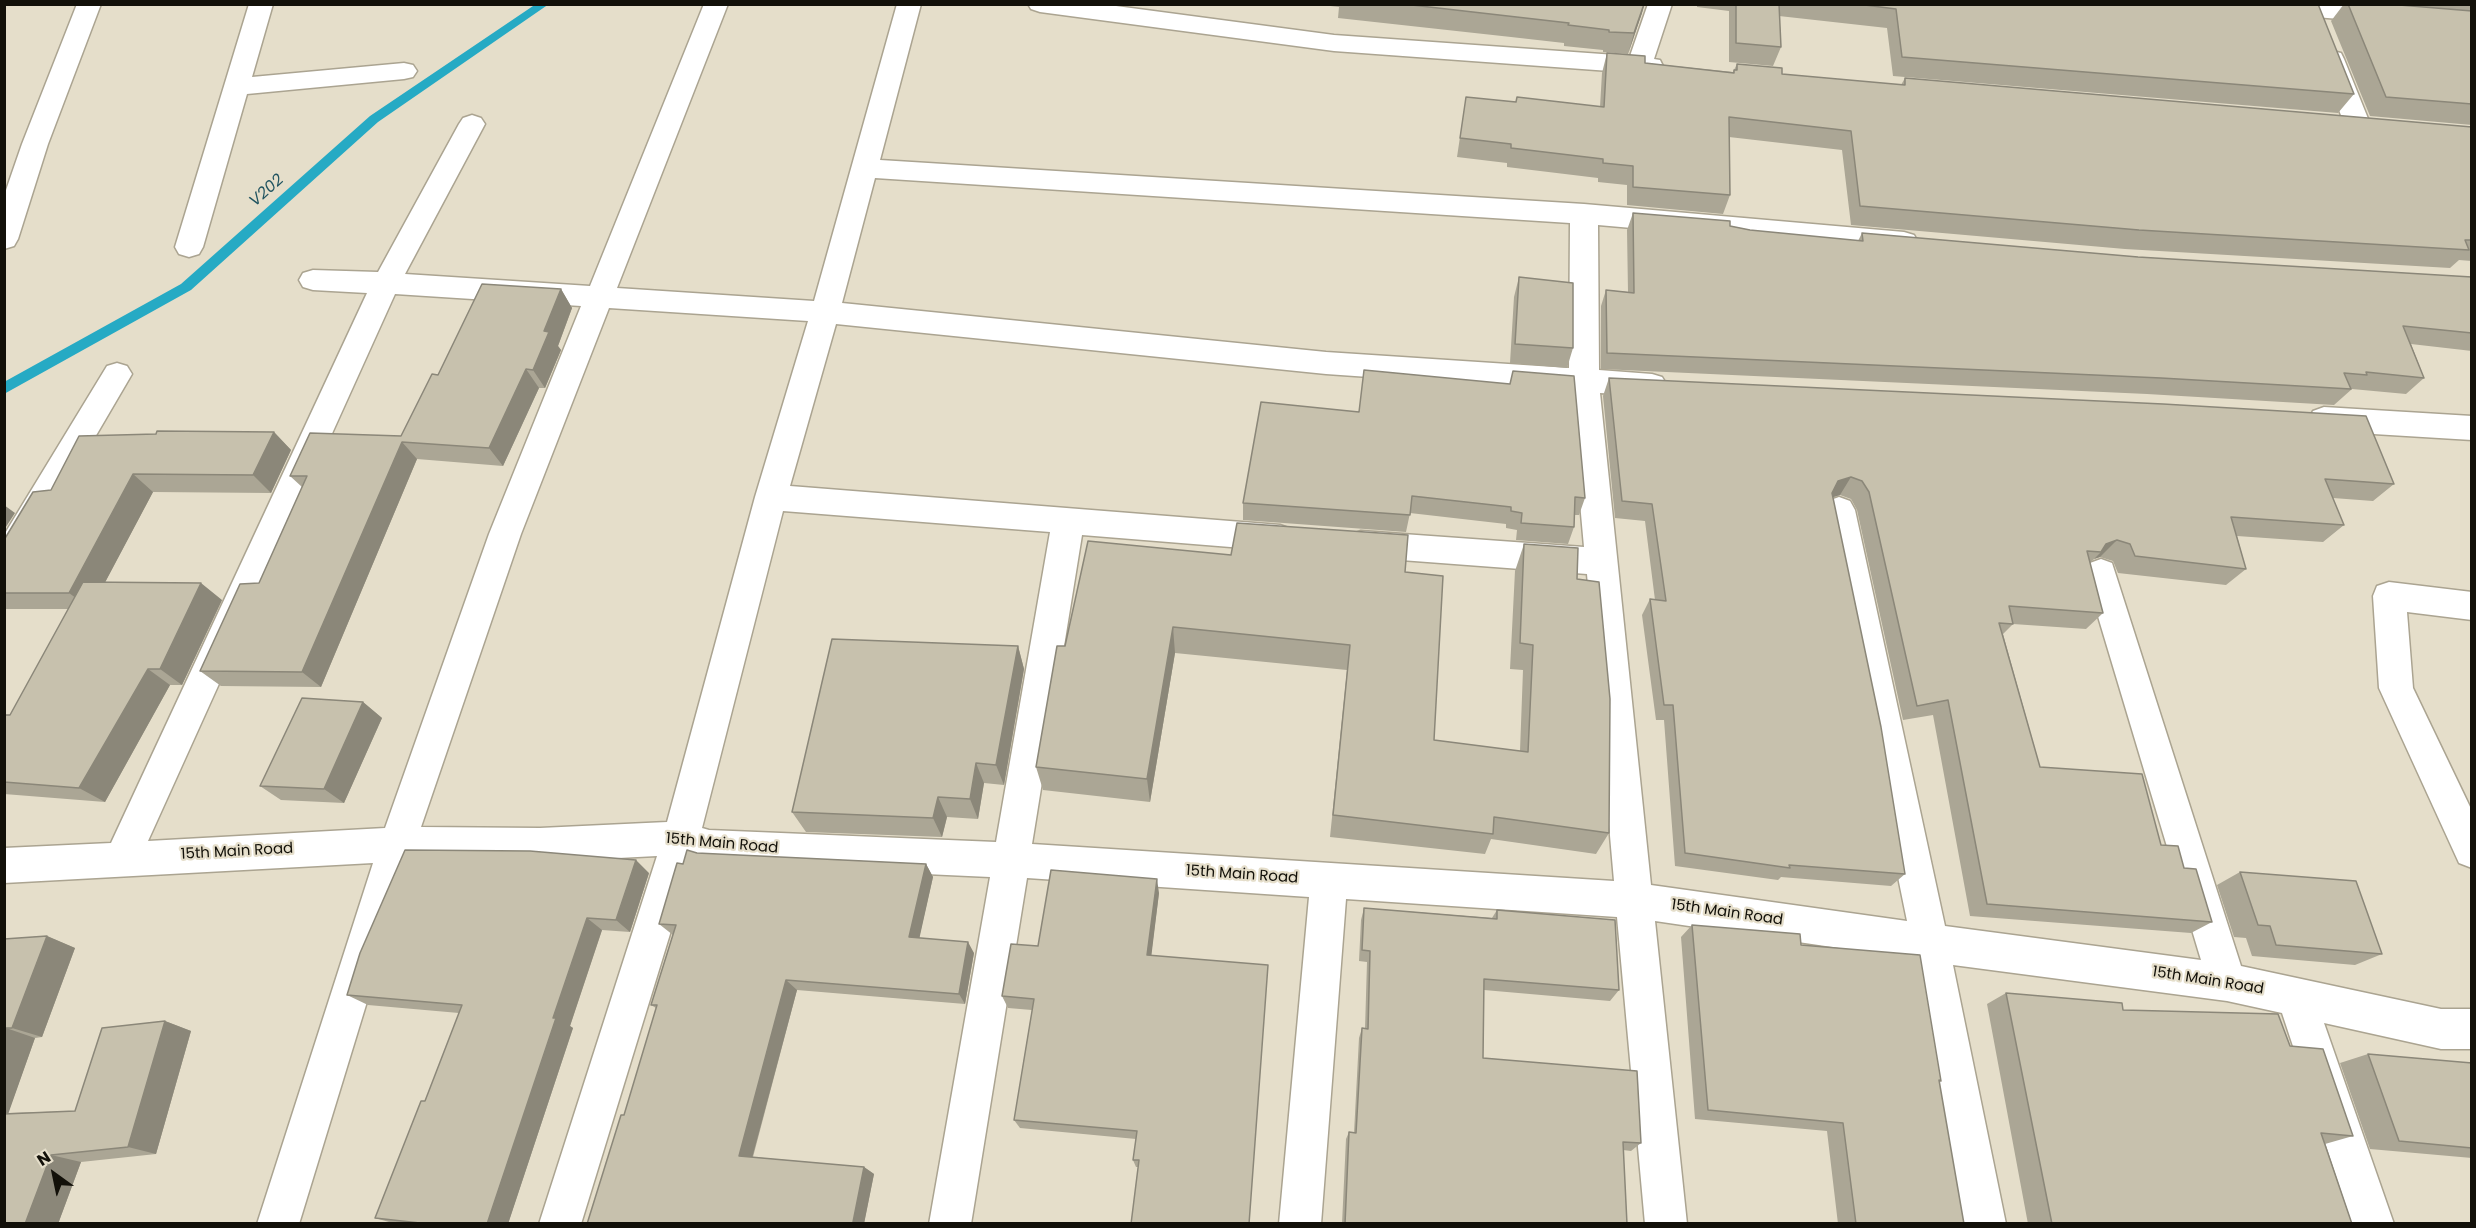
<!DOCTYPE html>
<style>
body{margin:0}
#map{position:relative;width:2476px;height:1228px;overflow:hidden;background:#e5deca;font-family:Poppins,sans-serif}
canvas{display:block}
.frame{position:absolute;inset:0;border:6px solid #121009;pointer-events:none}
.north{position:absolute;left:24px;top:1144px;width:60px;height:60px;-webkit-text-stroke:4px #e5deca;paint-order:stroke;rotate:327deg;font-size:16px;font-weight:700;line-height:24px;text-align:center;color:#121009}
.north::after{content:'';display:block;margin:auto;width:21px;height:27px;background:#121009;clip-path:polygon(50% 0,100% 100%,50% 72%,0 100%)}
</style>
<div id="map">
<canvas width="2476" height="1228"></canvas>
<div class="frame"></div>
<div class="north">N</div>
</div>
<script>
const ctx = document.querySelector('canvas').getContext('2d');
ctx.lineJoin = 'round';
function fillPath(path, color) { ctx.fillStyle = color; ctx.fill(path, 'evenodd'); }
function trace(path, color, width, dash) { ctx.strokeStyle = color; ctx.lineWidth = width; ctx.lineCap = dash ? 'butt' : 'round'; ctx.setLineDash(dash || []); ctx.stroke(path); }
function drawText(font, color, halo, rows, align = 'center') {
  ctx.font = font + ' Poppins,sans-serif'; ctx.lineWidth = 4.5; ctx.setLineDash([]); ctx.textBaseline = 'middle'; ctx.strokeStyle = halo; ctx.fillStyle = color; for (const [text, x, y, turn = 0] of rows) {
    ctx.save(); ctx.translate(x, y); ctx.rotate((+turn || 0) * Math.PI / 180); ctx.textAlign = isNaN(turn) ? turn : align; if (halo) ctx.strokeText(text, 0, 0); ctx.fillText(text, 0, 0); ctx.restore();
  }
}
fillPath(new Path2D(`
 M536,4H549L378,122L191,290L4,394V382L181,284L370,116Z`), '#26aac4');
const minor = new Path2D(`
 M77,4H101L48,144L18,239L14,246L4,249V196L22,144Z
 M249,4H273L252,77L404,63L413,65L417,71L413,77L404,79L247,94L203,247L199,254L189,257L179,254L175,247Z
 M704,4H728L617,288L814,301L897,4H921L880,160L1584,204L1904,232L1914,235L1918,242L1914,249L1904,252L1598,225L1599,370L1652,374L1662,377L1667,385L1662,393L1652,396L1600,393L1651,885L1907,921L1823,510L1828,501L1839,497L1850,501L1855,510L1945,926L2201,960L2085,573L2090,563L2101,559L2112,563L2241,966L2441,1009H2472V1049H2441L2324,1023L2394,1224H2352L2282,1013L2227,1001L1953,965L2006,1224H1964L1914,959L1655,921L1687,1224H1645L1617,917L1346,899L1321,1224H1279L1309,897L1027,878L971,1224H929L990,877L709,864L693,859L581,1224H539L657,856L540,862L410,861L299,1224H257L373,863L4,883V848L111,843L367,293L313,290L303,287L299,280L303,273L313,270L378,272L459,124L463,118L472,115L481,118L485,124L405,274L590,286ZM875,178L1570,223L1569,368L1326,352L842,303ZM395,294L581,306L489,534L385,828L148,841ZM609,308L808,321L755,497L667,822L540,828L421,827L521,534ZM836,324L1326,374L1570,391L1584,547L1361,531L1350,535L1345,544L1350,553L1361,557L1587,574L1614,881L1032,844L1082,535L1280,551L1291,547L1296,538L1291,529L1280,525L790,486ZM783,511L1050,532L996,842L709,830L702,828Z
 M1028,4H1101L1334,35L1630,56L1648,4H1672L1654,59L1660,60L1663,66L1660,72L1651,74L1334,51L1040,12L1031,9Z
 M2243,4H2353L2472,14V30L2255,12L2246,9Z
 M2332,51L2341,53L2344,59L2371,126L2367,132L2358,135L2349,132L2345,126L2320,59L2323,53Z
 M117,363L127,366L132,374L15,574L4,577V535L107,366Z
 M2324,407L2472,416V440L2324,431L2313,427L2309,419L2313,411Z
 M2389,582L2472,592V620L2407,612L2413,688L2472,811V868L2459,863L2379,688L2373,596L2377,586Z`);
trace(minor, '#aba491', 3);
fillPath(minor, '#fff');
fillPath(new Path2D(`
 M1313,4H1645L1628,54L1603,52V50L1564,46V43L1511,37L1338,18L1339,7Z
 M1697,4H2318L2354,94L2338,113L1893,76L1887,28L1779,16L1781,47L1773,66L1729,62V11L1697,7Z
 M2344,4H2472V125L2370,116L2331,21Z
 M1607,53L1645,63L1733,72L1737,64L1782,74L1901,85L1905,78L2472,127V261L2459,260L2450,268L2125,249L1851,225L1842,150L1729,137L1730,195L1723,214L1627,205V185L1598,182V178L1507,167V163L1457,157L1466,97L1516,102L1600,107L1602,73Z
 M1633,213L1730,226L1750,230L1858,241L1862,233L2138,257L2472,277V351L2411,344L2424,378L2406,394L2352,389L2334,405L2147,394L1601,369V306L1606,290L1628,292L1627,230Z
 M1519,277L1573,348L1567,368L1510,363L1514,297Z
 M561,289L572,308L558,346L561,350L545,388H539L503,466L417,459L321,687L221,686L200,671L259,583L302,487L290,476L401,436L438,375Z
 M1609,378L2394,484L2373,501L2333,498L2344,525L2323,542L2237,536L2246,569L2226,585L2118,573L2113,561L2100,557L2094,559L2090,563L2103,613L2086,629L2013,624L2003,634L2040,767L2161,845L2184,868L2212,922L2191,933L1970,916L1933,715L1903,720L1857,510L1851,499L1840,495L1833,497L1905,874L1891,886L1781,877L1778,880L1675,866L1664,720H1656L1642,615L1650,599L1655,600L1645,521L1615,518L1603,396Z
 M1261,402L1585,498L1579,515H1575L1574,527L1568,544L1516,540L1517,530L1506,528V524L1410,513L1406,532L1243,520V503Z
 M274,432L291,450L271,493L153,492L105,582L222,600L182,685H170L105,802L4,794V715H10L69,609H4V540L51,490Z
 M1524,544L1577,579L1609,833L1596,854L1491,839L1485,854L1330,837L1347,670L1175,653L1150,802L1043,790L1036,767L1065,646L1405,572L1434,740L1520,751L1523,670L1510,669L1515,571Z
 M1018,646L1024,669L1004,785L984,783L978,819L947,817L942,837L806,832L792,812Z
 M363,702L382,718L344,803L281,800L260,786Z
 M697,853L926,864L933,877L919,938L974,953L965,1004L797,990L753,1157L864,1167L874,1174L864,1223L624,1115L656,1008L651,1005L673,935L659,924Z
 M2240,872L2382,954L2355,965L2252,956L2246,938L2234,937L2217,885Z
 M649,873L630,932L602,930L570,1026L573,1028L508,1224H396L375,1218L425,1101L459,1013L368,1005L347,995Z
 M1159,893L1151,955L1138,1167H1136L1133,1160L1136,1139L1020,1128L1014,1120L1032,1010L1008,1008L1002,996L1038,946Z
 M1364,908L1492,918L1497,910L1619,990L1610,1001L1484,990L1483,1058L1641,1143L1631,1151L1623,1150L1627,1224H1342L1346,1139L1349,1132L1354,1133L1359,1038L1362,1028L1365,1029L1367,962L1359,961L1361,920Z
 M1692,925L1801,945L1941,1081L1939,1082L1964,1224H1838L1827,1131L1695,1119L1681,937Z
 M47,936L75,948L42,1037L35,1038L8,1113L75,1111L165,1021L191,1031L156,1154L81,1162L58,1224H4V939Z
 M2006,993L2123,1010L2290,1046L2353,1136L2325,1144L2352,1224H2028L1987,1004Z
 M2368,1054L2472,1063V1158L2370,1149L2340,1063Z`), '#aba695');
fillPath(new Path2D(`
 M1644,4L1642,13L1628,54L1634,33Z
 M561,289L572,308L558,346L561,350L545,388L533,370L544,331Z
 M526,369L539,388L503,466L489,448Z
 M274,432L291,450L271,493L253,475Z
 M402,442L417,459L321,687L302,672Z
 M133,474L153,492L91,609L69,593Z
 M1851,477L1840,495L1827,499L1838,481Z
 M4,505L15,513L4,530Z
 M2117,540L2100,557L2094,559L2101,552L2106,544Z
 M201,583L222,600L182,685L160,669Z
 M1173,627L1175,653L1150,802L1147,779Z
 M1018,646L1024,669L1004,785L996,765Z
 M148,669L170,685L105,802L79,788Z
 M363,702L382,718L344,803L324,789Z
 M976,763L984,783L978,819L970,799Z
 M938,797L947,817L942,837L933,818Z
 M636,860L649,873L630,932L616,920Z
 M926,864L933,877L917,949L909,937Z
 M1157,879L1159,893L1150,967L1147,955Z
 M587,918L602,930L570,1026L573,1028L508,1224H487L553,1018Z
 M47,936L75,948L42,1037L12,1028Z
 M968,942L974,953L965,1004L959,994Z
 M786,980L797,990L751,1162L739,1156Z
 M165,1021L191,1031L156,1154L128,1147Z
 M6,1028L35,1038L5,1123L4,1032Z
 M51,1155L81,1162L58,1224H25Z
 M864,1167L874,1174L864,1224L853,1222Z`), '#8b8779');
const building = new Path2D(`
 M1403,4H1644L1634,33L1609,32V30L1568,25L1569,23Z
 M1736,4H1779L1781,47L1736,43Z
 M1857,4H2318L2354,94L1902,57L1896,9Z
 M2348,4H2387L2472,11V104L2386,97Z
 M1607,53L1645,56V63L1734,73V70H1737V64L1782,68V74L1905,85V78L2472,127V240H2465L2469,250L2139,230L1860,206L1851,131L1729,117L1730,195L1633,187V166L1603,163V159L1511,148V144L1460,138L1466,97L1516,102L1517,97L1604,107Z
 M1633,213L1730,221V226L1750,230L1863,241L1862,233L2138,257L2472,277V333L2403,326L2424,378L2366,372L2367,375L2344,373L2351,389L2161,378L1607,353L1606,290L1634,293Z
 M1519,277L1573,283V348L1515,344Z
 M482,284L561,289L544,331L549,332L533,370L526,369L489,448L402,442L302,672L200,671L240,584L259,583L307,476H290L310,433L401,436L432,374L438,375Z
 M1364,370L1510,384L1513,371L1574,376L1585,498L1575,497L1574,527L1521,523L1522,513L1511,511V507L1412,496L1410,515L1243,503L1261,402L1359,412Z
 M1609,378L2163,404L2366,416L2394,484L2325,479L2344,525L2231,517L2246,569L2135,556L2130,544L2117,540L2106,544L2101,552L2087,551L2103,613L2009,606L2013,624L1999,623L2040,767L2142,774L2161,845L2178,846L2184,868L2196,869L2212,922L1987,904L1948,700L1917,706L1869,492L1862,481L1851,477L1838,481L1832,493L1881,727L1905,874L1789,865L1790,868L1685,853L1673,705H1664L1650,599L1666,601L1652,504L1622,501Z
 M157,431L274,432L253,475L133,474L69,593H4V540L33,492L51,490L79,436L156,434Z
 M1237,523L1408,535L1405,572L1443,576L1434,740L1528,752L1533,645L1520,643L1524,544L1578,548L1577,579L1599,582L1610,699L1609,833L1494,817L1493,834L1333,815L1350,645L1173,627L1147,779L1036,767L1057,646H1065L1088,541L1231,555Z
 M83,582L201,583L160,669H148L79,788L4,782V715H10Z
 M832,639L1018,646L996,765L976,763L970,799L938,797L933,818L792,812Z
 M302,698L363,702L324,789L260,786Z
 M405,850L530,851L636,860L616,920L587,918L553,1018H556L487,1224H429L375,1218L421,1101H425L462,1005L347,995L360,953Z
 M687,850L697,853L926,864L909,937L968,942L959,994L786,980L739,1156L864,1167L853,1222L865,1224H587L621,1115H624L657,1005H651L676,925L659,924L677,863L683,864Z
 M1051,870L1157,879L1147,955L1268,965L1249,1224H1131L1139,1160H1133L1137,1131L1014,1120L1034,999L1002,996L1011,944L1038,946Z
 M2240,872L2356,881L2382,954L2276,945L2270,926L2258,925Z
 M1364,908L1497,919V910L1615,920L1619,990L1484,979L1483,1058L1637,1071L1641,1143L1623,1142L1627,1224H1345L1349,1132L1356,1133L1362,1028L1368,1029L1370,951L1362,950Z
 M1692,925L1800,934L1801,945L1920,955L1941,1081L1939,1080L1964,1224H1856L1843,1123L1708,1110Z
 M47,936L12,1028H6L4,1032V939Z
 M2006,993L2122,1003L2123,1010L2278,1014L2290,1046L2323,1049L2353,1136L2321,1133L2352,1224H2052Z
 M165,1021L128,1147L51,1155L25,1224H4V1114L75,1111L102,1028Z
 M2368,1054L2472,1063V1148L2399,1141Z`);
fillPath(building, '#c7c1ad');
trace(building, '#8b8779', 1.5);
drawText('15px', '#121009', '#e5deca', [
 ["15th Main Road",722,844,5],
 ["15th Main Road",237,852,-3],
 ["15th Main Road",1242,875,4],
 ["15th Main Road",1727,913,8],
 ["15th Main Road",2208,981,9]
]);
drawText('italic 16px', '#215460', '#e5deca', [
 ["V202",267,191,-42]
]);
</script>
